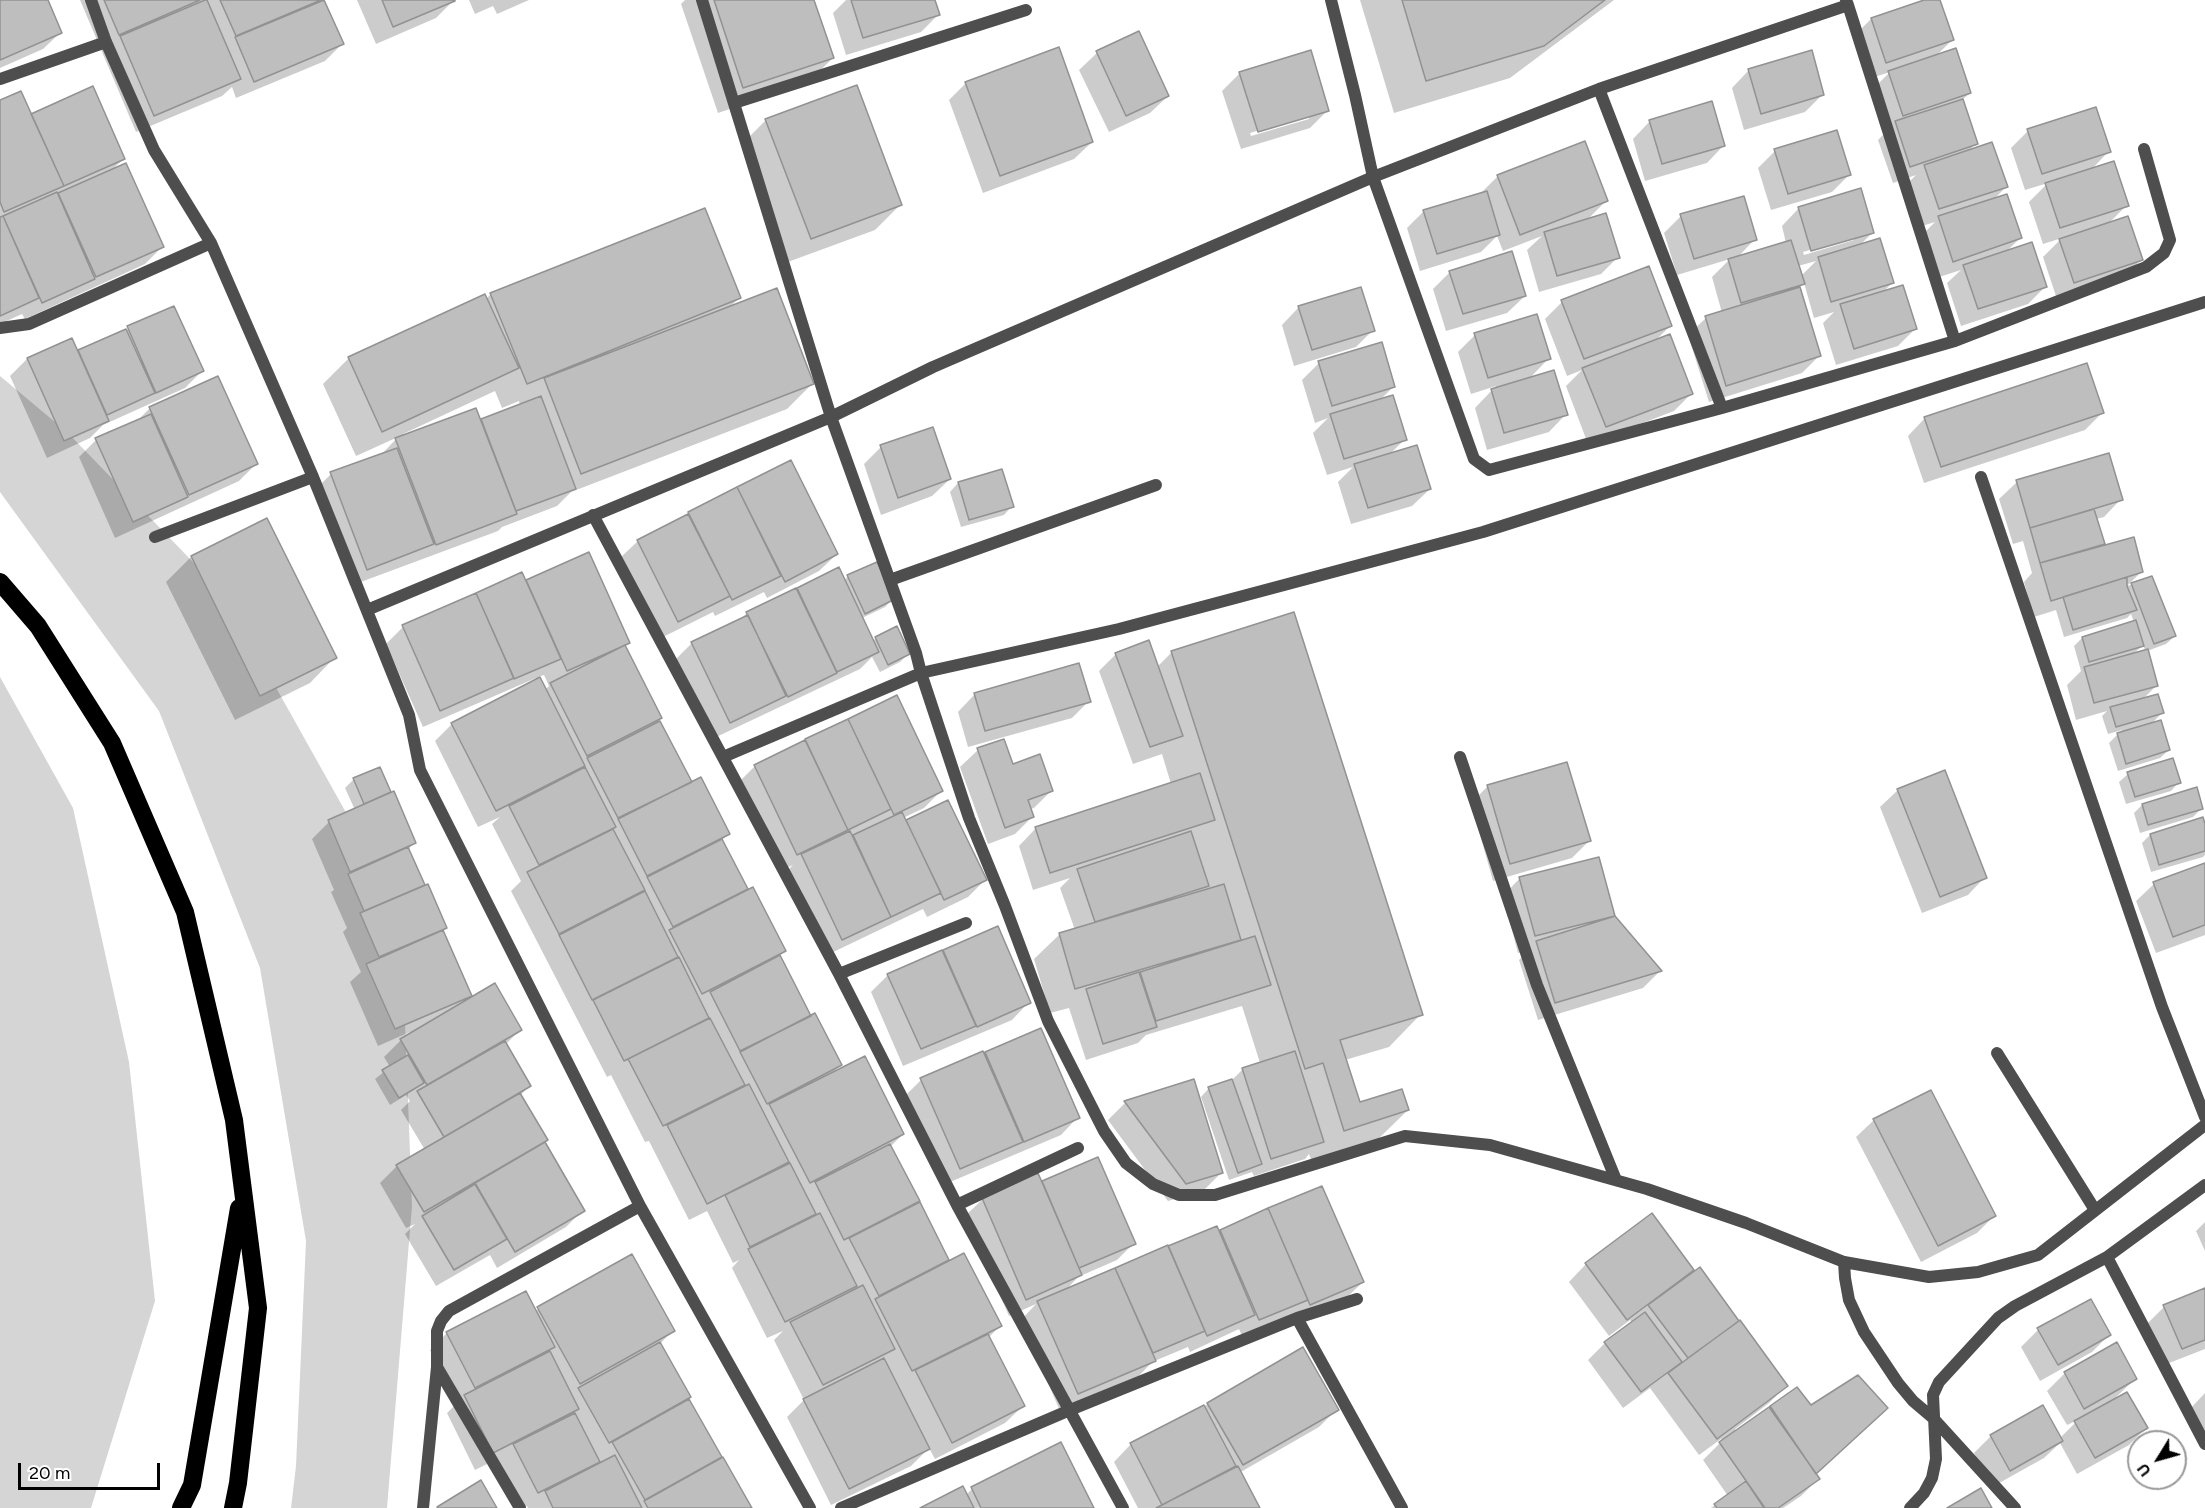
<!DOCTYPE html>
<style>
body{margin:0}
#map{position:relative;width:2205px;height:1508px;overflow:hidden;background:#fff;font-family:Figtree,sans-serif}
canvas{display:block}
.north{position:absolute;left:2127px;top:1430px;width:60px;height:60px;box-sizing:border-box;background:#fff;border:2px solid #999;border-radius:50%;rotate:233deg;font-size:16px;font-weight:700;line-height:24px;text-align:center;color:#000}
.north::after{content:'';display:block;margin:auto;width:21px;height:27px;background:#000;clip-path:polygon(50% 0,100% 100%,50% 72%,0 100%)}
.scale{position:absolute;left:18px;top:1463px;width:142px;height:27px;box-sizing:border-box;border:3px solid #000;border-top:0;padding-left:8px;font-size:18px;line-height:21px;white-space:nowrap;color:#000;-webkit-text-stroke:4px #fff;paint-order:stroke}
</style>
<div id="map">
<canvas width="2205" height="1508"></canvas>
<div class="north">U</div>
<div class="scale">20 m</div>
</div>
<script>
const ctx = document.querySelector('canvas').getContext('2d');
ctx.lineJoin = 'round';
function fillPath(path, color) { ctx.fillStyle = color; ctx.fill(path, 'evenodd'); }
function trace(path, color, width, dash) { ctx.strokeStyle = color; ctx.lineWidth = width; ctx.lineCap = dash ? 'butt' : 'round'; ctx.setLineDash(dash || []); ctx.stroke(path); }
fillPath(new Path2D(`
 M0,376L67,432L223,593L353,825L405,1021L412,1206L387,1508H291L296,1466L306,1241L260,968L159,711L0,492Z
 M0,677L73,808L129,1062L155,1301L91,1508H0Z`), '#d5d5d5');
fillPath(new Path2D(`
 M0,0H46L61,32L43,49L0,68Z
 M80,0H323L342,44L325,61L236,98L232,87L222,96L136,132Z
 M357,0H453V1L436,18L376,44Z
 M469,0H529L497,14L493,6L475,14Z
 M685,0H813L833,58L807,83L718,113L681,4Z
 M846,0H933L938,15L921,32L846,55L833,13Z
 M1360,0H1614L1510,78L1394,113Z
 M1928,0H1939L1952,40L1935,57L1970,93L1962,100L1976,143L1968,152L2006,187L1993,200L2020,238L2006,252L2045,287L2028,304L1961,326L1947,283L1961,270L1936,278L1922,235L1935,222L1922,226L1908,183L1916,175L1893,183L1878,140L1886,132L1872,90L1890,72L1868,79L1854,36L1871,19Z
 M1139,33L1168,96L1150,113L1109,132L1079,70L1097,53Z
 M1749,70L1823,94L1805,112L1744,130L1732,88Z
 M1240,73L1327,111L1310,128L1241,149L1222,91ZM1309,115V119L1251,136L1250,133Z
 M966,83L1092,142L1074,159L983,193L949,100Z
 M0,101L123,159L111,171L162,247L145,264L25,319L22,314L0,324Z
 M766,120L900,205L875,230L785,263L741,145Z
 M1650,121L1724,145L1707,163L1645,181L1633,139Z
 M2028,131L2109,151L2090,171L2127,205L2109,223L2141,260L2124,277L2057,299L2043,257L2062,238L2043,244L2029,202L2048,183L2025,190L2011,148Z
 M1775,151L1849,175L1832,192L1771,210L1758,168Z
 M1498,176L1606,201L1586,221L1618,257L1601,274L1539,292L1527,250L1542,236L1503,251L1497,236L1481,252L1420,271L1407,228L1424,211L1481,193Z
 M1799,208L1873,232L1859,246L1893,282L1882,293L1915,329L1898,346L1836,365L1823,323L1834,312L1814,318L1804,283L1798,289L1819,356L1802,373L1709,402L1688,335L1706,318L1722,313L1712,277L1730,259L1677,275L1664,233L1681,216L1755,239L1737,258L1786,243L1782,226ZM1854,237V240L1804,255L1803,252ZM1816,261L1801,276L1798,266Z
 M1450,272L1525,296L1507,313L1446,331L1433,289Z
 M491,294L740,297L728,309L812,384L787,409L571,492L557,506L502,527L498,531L350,586L314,491L331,474L380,456L398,437L356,456L323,384L349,358L486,299ZM495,391L502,408L519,401L520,405L479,421L404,437L403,434Z
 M1562,302L1670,326L1655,341L1692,393L1674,411L1588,444L1566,386L1582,370L1567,376L1545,319Z
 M1299,307L1373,330L1356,347L1294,366L1282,325Z
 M173,308L202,371L185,388L103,425L90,438L47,458L10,376L27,359L71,340L77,353Z
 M1475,335L1549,358L1528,380L1566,414L1549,432L1487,450L1475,408L1496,386L1471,394L1458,352Z
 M1319,363L1393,387L1379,401L1405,439L1390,454L1430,489L1412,506L1351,524L1338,482L1353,467L1327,475L1313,433L1328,418L1315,423L1302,380Z
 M150,408L256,464L239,481L115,538L79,457L96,440L135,423Z
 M2103,412L2085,430L1924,483L1908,436L1925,418Z
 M881,447L950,479L932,496L881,515L864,464Z
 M790,462L837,554L819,571L767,598L764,592L715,616L713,612L661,638L620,558L638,541Z
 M2017,482L2121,499L2104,517L2096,519L2104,544L2100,548L2142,571L2127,586L2152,578L2175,636L2166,644L2147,651L2156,686L2142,700L2162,713L2150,725L2169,750L2160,758L2118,771L2109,743L2122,730L2108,734L2102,716L2107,711L2076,720L2067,685L2081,671L2074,646L2082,638L2134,622L2131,614L2127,618L2064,637L2056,610L2034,617L2024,582L2032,573L2023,541L2013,544L1999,499ZM2143,645L2146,652L2132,655Z
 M958,483L1012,506L1004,515L961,527L950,492Z
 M266,520L335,657L310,683L235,720L166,582L191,557Z
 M588,554L628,642L624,646L661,718L653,725L691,784L728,834L721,841L748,892L785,950L779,956L810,1018L841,1065L833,1072L903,1134L890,1147L949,1263L1000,1326L988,1338L1023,1406L1005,1423L935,1459L929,1448L911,1466L831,1505L787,1417L804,1400L774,1340L783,1331L767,1338L732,1268L739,1260L733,1263L707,1211L689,1220L649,1141L645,1142L611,1075L607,1077L511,891L521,881L492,824L500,817L478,827L435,741L452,724L537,680L536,678L423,727L386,644L403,627L525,582ZM544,675L549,686L545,690L538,677Z
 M839,569L844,581L848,576L893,599L885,607L862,618L873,641L876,638L908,654L900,662L880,672L872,657L860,669L712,739L675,660L692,643L740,620L747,613Z
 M1172,652L1421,1014L1389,1047L1345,1060L1359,1104L1408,1110L1375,1142L1312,1162L1309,1154L1305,1159L1254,1176L1252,1172L1229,1180L1201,1097L1209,1088L1231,1081L1243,1069L1260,1063L1242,1006L1146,1035L1138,1043L1086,1060L1069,1008L1050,1013L1034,959L1060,934L1075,930L1060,888L1070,878L1033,890L1019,846L1036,828L1171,784L1162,754L1133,764L1099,671L1116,654L1157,667Z
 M975,694L1089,701L1072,718L968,747L958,712Z
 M897,697L941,791L924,808L903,818L905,822L947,802L985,880L968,897L927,917L923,909L825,956L785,873L793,865L779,871L737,784L755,766Z
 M1003,741L1012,766L1051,791L1034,808L1030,809L1033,816L1015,834L988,844L960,767L978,750Z
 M2128,774L2179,782L2171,791L2126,804L2119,782Z
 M354,779L389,791L383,798L414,843L408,850L424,887L445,927L442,931L472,998L520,1030L505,1045L529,1086L520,1096L543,1142L583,1210L566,1227L497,1268L490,1255L436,1286L405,1234L415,1224L406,1228L380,1183L397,1166L425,1150L401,1110L410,1101L406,1095L390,1105L375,1079L390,1067L384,1057L401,1040L411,1034L410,1032L378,1046L350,982L361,972L343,932L347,928L331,892L334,890L312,839L329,822L355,810L345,788Z
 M1488,786L1589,841L1572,858L1493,881L1471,803Z
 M1898,790L1985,877L1968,895L1922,913L1880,807Z
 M2142,805L2202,808L2193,817L2140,833L2134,813Z
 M2205,829V855L2203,857L2151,872L2142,843L2150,835Z
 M1598,859L1614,916L1660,971L1643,988L1538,1020L1519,960L1529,950L1518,953L1503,896L1520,878Z
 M2205,865V935L2156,953L2136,901L2154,884Z
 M997,928L1029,1002L1012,1020L903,1066L871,992L888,975Z
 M1040,1030L1078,1117L1061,1135L943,1185L904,1097L921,1080Z
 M1193,1081L1221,1173L1204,1190L1168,1201L1108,1120L1125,1103Z
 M1930,1092L1994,1216L1977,1233L1921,1262L1856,1137L1874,1120Z
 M1097,1159L1134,1243L1117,1260L1078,1277L1064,1292L1216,1228L1219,1234L1221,1231L1363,1282L1345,1299L1242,1336L1239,1329L1190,1352L1188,1347L1152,1362L1137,1378L1060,1411L1021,1320L1036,1304L1009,1316L965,1216L983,1199L1040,1183Z
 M1652,1216L1694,1273L1786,1386L1769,1403L1735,1429L1736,1431L1797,1389L1811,1407L1886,1408L1815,1475L1818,1479L1801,1496L1783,1508H1711L1728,1496L1703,1460L1722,1441L1721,1439L1699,1455L1650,1388L1623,1408L1588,1360L1605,1343L1632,1323L1630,1320L1609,1336L1569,1282L1586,1264Z
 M2205,1222V1251L2196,1231Z
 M632,1256L673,1330L660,1344L687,1399L750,1508H528L527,1506L523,1508L495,1460L475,1470L447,1413L457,1403L430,1350L447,1333L535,1311Z
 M2205,1290V1349L2164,1365L2147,1324L2164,1307Z
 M2038,1330L2109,1335L2092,1352L2040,1381L2021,1347Z
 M2116,1344L2135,1379L2113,1400L2146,1428L2129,1445L2077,1474L2060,1443L2044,1458L1992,1487L1974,1453L1991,1436L2060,1438L2078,1420L2067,1425L2047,1391L2064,1374Z
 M2205,1393V1441L2188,1411Z
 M1208,1404L1337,1409L1319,1427L1239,1473L1258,1508H1138L1114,1462L1131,1444Z
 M972,1489L1093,1508H923L966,1495Z`), '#0003');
const building = new Path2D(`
 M0,0H48L62,33L0,60Z
 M104,0H200L119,35Z
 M205,0H207L241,79L154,116L120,36Z
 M220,0H321L236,36Z
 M324,0L344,44L254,82L235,37Z
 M382,0H455V1L393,27Z
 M714,0H814L834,58L743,88Z
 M851,0H935L940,15L863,38Z
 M1402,0H1605L1544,46L1426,81Z
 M1924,0H1940L1954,40L1886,63L1871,18Z
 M1139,31L1169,96L1126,116L1096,51Z
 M1059,47L1093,142L1000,176L965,82Z
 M1956,48L1971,93L1903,116L1888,71Z
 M1311,50L1329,111L1258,132L1239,72Z
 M1812,50L1824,95L1761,114L1748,69Z
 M857,85L902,205L811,239L765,119Z
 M93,86L125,159L64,186L31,114Z
 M21,91L64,186L4,212L0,202V100Z
 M1963,99L1978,144L1910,167L1895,121Z
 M1712,101L1725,146L1662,164L1649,120Z
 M2096,107L2111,152L2042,174L2027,129Z
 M1837,130L1851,175L1788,194L1774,149Z
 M1585,141L1608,201L1520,235L1497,175Z
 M1992,142L2008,187L1939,209L1924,165Z
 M2114,161L2129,206L2060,228L2045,183Z
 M126,163L164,247L96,277L58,193Z
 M1861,188L1874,233L1811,251L1798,207Z
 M1487,191L1500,235L1437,254L1423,210Z
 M57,192L95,279L42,303L3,216Z
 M2007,194L2022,238L1953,262L1938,216Z
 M1744,196L1757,240L1694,259L1680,214Z
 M705,208L741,298L527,384L490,293Z
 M1606,213L1620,258L1557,276L1544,232Z
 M3,216L39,298L0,316V217Z
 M2128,216L2143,260L2074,283L2059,239Z
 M1880,238L1894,283L1831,302L1818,257Z
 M1791,240L1805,284L1741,303L1728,259Z
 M2032,242L2047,287L1978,309L1963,265Z
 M1512,251L1526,296L1463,314L1449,271Z
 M1649,266L1672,326L1584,359L1561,300Z
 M1903,285L1917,329L1854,349L1840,304Z
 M1361,287L1375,331L1312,350L1298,306Z
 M1800,287L1821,356L1726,386L1705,316Z
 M777,288L814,384L581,474L544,378Z
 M485,294L519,368L382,432L348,357Z
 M174,306L204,371L156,393L127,326Z
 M1537,314L1551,359L1488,378L1474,333Z
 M126,329L155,393L107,415L78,350Z
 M1670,334L1693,394L1606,427L1582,368Z
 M72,338L109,421L64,441L27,358Z
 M1382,342L1395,387L1332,406L1318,361Z
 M2087,363L2104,413L1941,467L1924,417Z
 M1554,370L1568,415L1504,433L1491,389Z
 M218,376L258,464L189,495L149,407Z
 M1393,395L1407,440L1344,459L1330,414Z
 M541,396L576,489L516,511L481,419Z
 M476,408L517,514L436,545L395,438Z
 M151,414L188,497L133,522L95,438Z
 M933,427L951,479L898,498L880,445Z
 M1417,445L1431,489L1368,508L1354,464Z
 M397,448L434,544L367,570L330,472Z
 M2109,453L2123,500L2030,528L2016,480Z
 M791,460L838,554L785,582L737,487Z
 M1002,469L1014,507L969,520L958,482Z
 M737,487L781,576L732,600L688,512Z
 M2094,509L2105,544L2040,563L2030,528Z
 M688,514L730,596L678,622L637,540Z
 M267,518L337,658L260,696L191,556Z
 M2134,537L2143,572L2051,601L2040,563Z
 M589,552L630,643L567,671L526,580Z
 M877,562L895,599L865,614L847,575Z
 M839,567L879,652L837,672L797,588Z
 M522,572L561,659L514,679L476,593Z
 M2152,576L2176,636L2154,644L2131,583Z
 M2127,577V586L2137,610L2073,630L2063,597Z
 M796,588L837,673L788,697L746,612Z
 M476,593L514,678L440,711L402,625Z
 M1294,612L1423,1015L1340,1040L1360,1102L1402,1089L1409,1110L1344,1131L1323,1063L1305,1069L1171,651Z
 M748,615L786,696L730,723L691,642Z
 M2136,620L2144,646L2089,662L2082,637Z
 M897,626L910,654L888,665L875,637Z
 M1149,640L1183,736L1150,747L1115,653Z
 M625,645L662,718L587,756L550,683Z
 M2148,649L2158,686L2094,703L2084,667Z
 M1079,663L1091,702L985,731L974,693Z
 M540,677L585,766L496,811L451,723Z
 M2158,694L2164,713L2116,727L2110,707Z
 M897,695L943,791L894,815L848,719Z
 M848,719L891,809L848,830L805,739Z
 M2161,720L2170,750L2126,764L2117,733Z
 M660,721L692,782L618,818L587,758Z
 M1004,739L1013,764L1040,754L1053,791L1028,800L1034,817L1005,828L977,748Z
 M805,740L848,830L797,855L754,765Z
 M2173,758L2181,783L2135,797L2127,772Z
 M1567,762L1591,841L1510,864L1487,785Z
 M380,767L391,792L364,804L353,778Z
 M585,767L616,827L539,865L509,806Z
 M1945,770L1987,878L1940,897L1897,789Z
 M1200,773L1215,820L1050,873L1035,827Z
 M701,777L730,834L647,876L618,819Z
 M2197,787L2203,809L2148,825L2142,804Z
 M394,791L416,843L350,872L328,820Z
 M948,800L987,880L944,900L906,820Z
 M902,812L941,893L891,917L853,835Z
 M2203,817L2205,824V851L2159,865L2150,834Z
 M613,829L645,890L559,934L527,872Z
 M850,831L891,917L842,940L801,854Z
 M1191,831L1209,886L1095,922L1077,869Z
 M722,839L748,889L673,927L647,877Z
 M408,847L425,885L364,911L348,874Z
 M1599,857L1615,916L1535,936L1519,877Z
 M2205,863V925L2173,937L2153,882Z
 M428,884L447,928L379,957L360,913Z
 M1224,884L1241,940L1075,989L1059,933Z
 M753,887L786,951L702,994L669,930Z
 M645,891L678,957L592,1000L559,935Z
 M1615,916L1662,971L1555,1003L1536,941Z
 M998,926L1031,1003L977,1027L943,950Z
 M443,930L472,996L395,1029L366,964Z
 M1255,936L1271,985L1156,1021L1140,972Z
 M942,950L976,1026L921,1049L887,974Z
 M780,955L811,1016L740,1051L710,992Z
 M679,957L709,1018L624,1061L593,1000Z
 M1139,972L1157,1027L1103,1044L1086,989Z
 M495,983L522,1030L427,1085L400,1039Z
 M815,1013L842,1065L767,1104L740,1052Z
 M710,1018L745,1085L663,1126L628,1059Z
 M1041,1028L1080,1118L1024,1142L985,1052Z
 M505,1041L531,1086L444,1137L417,1091Z
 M983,1051L1023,1142L960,1169L920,1078Z
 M1295,1051L1324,1142L1271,1159L1242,1068Z
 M408,1055L424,1083L399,1098L382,1070Z
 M865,1056L904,1134L810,1183L769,1104Z
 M1194,1079L1223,1173L1186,1184L1124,1101Z
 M1232,1079L1262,1164L1238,1173L1208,1087Z
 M749,1084L789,1162L707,1204L667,1125Z
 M1931,1090L1996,1216L1938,1246L1873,1119Z
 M520,1093L548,1140L424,1212L396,1165Z
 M545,1142L585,1211L515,1252L475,1183Z
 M890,1144L920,1201L844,1240L815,1182Z
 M1098,1157L1136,1244L1079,1268L1042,1181Z
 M790,1163L816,1214L750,1247L725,1195Z
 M1038,1173L1082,1275L1026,1300L982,1198Z
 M475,1184L507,1239L454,1270L422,1216Z
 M1322,1186L1364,1282L1310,1305L1268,1208Z
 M920,1202L949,1260L879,1296L849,1238Z
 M1268,1208L1308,1300L1259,1320L1220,1230Z
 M820,1213L857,1286L785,1322L748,1249Z
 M1652,1213L1694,1270L1627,1320L1585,1263Z
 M1217,1226L1255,1315L1207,1336L1168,1246Z
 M1168,1245L1205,1331L1153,1353L1115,1268Z
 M964,1253L1002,1326L912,1371L875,1299Z
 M632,1254L675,1331L580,1384L537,1307Z
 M1700,1267L1739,1321L1688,1358L1648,1305Z
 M1115,1268L1156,1361L1078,1394L1037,1301Z
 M863,1285L895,1349L823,1385L790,1322Z
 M2205,1288V1340L2182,1349L2163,1305Z
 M526,1291L555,1347L475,1388L446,1332Z
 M2091,1299L2111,1335L2058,1365L2037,1328Z
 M1645,1312L1682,1362L1641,1392L1604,1342Z
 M1740,1320L1788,1386L1717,1439L1668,1373Z
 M988,1334L1025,1406L952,1443L915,1370Z
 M660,1342L691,1397L609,1443L578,1388Z
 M2117,1342L2137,1379L2084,1409L2064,1372Z
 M1303,1347L1339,1410L1243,1465L1207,1403Z
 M550,1351L579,1409L493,1453L464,1395Z
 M884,1358L930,1449L849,1489L803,1399Z
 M1858,1375L1888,1408L1816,1474L1770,1406L1797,1387L1811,1405Z
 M2127,1392L2148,1428L2095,1458L2074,1421Z
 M689,1399L722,1457L645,1500L612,1442Z
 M1204,1405L1236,1466L1162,1505L1130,1443Z
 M2043,1405L2063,1441L2010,1471L1990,1435Z
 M1769,1407L1820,1479L1778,1508H1765L1719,1442Z
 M575,1413L600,1462L538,1493L513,1444Z
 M1061,1442L1094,1508H981L971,1487Z
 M615,1455L642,1508H553L545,1491Z
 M723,1457L752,1508H648L644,1501Z
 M1238,1466L1260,1508H1156Z
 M481,1480L497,1508H438L437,1507Z
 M1746,1481L1764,1508H1717L1714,1504Z
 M963,1486L974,1508H920Z
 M1981,1488L1992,1508H1947Z`);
fillPath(building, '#bebebe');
trace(building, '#929292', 1.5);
trace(new Path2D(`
 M890,580L1156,485
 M1997,1053L2095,1210`), '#4e4e4e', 12);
trace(new Path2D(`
 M91,0L106,42L154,150L211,243L313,477L409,715L420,770L640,1206L810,1508
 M702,0L831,417L916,653L921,673L969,818L1005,906L1048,1021L1104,1131L1126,1163L1153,1184L1179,1195H1215L1405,1136L1490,1145L1647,1189L1746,1223L1844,1262L1929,1277L1978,1272L2038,1255L2205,1125
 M1331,0L1355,95L1373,177L1474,459L1489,470L1722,408L1955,341L2146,267L2164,253L2170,240L2144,149
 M1848,5L1955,341
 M0,79L106,42
 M1599,89L1722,408
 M734,103L1026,10
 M0,328L29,324L211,243
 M1981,477L2162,1007L2205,1117
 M593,515L839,974L957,1205L1123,1508
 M155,537L313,477
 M367,610L831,417L933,367L1373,177L1599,89L1848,5L1846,0
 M723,757L921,673L1119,629L1483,532L2205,302
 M1460,757L1537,985L1616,1180
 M839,974L966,923
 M957,1205L1078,1148
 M2107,1257L2205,1444
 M1844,1262L1845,1278L1849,1300L1864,1332L1898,1383L1913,1401L1933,1418L2015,1508
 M1297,1318L1402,1508
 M423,1508L437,1367
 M520,1508L437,1367V1331L441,1321L449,1311L640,1206
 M841,1508L1070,1410L1297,1318L1357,1299
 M1910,1508L1924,1493L1932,1478L1936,1459L1933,1395L1939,1382L1998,1318L2015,1306L2107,1257L2205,1185`), '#4e4e4e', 12);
trace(new Path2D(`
 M0,582L38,626L112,743L185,912L234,1120L258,1308L238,1483L233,1508
 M181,1508L192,1485L239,1208`), '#000', 18);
</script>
